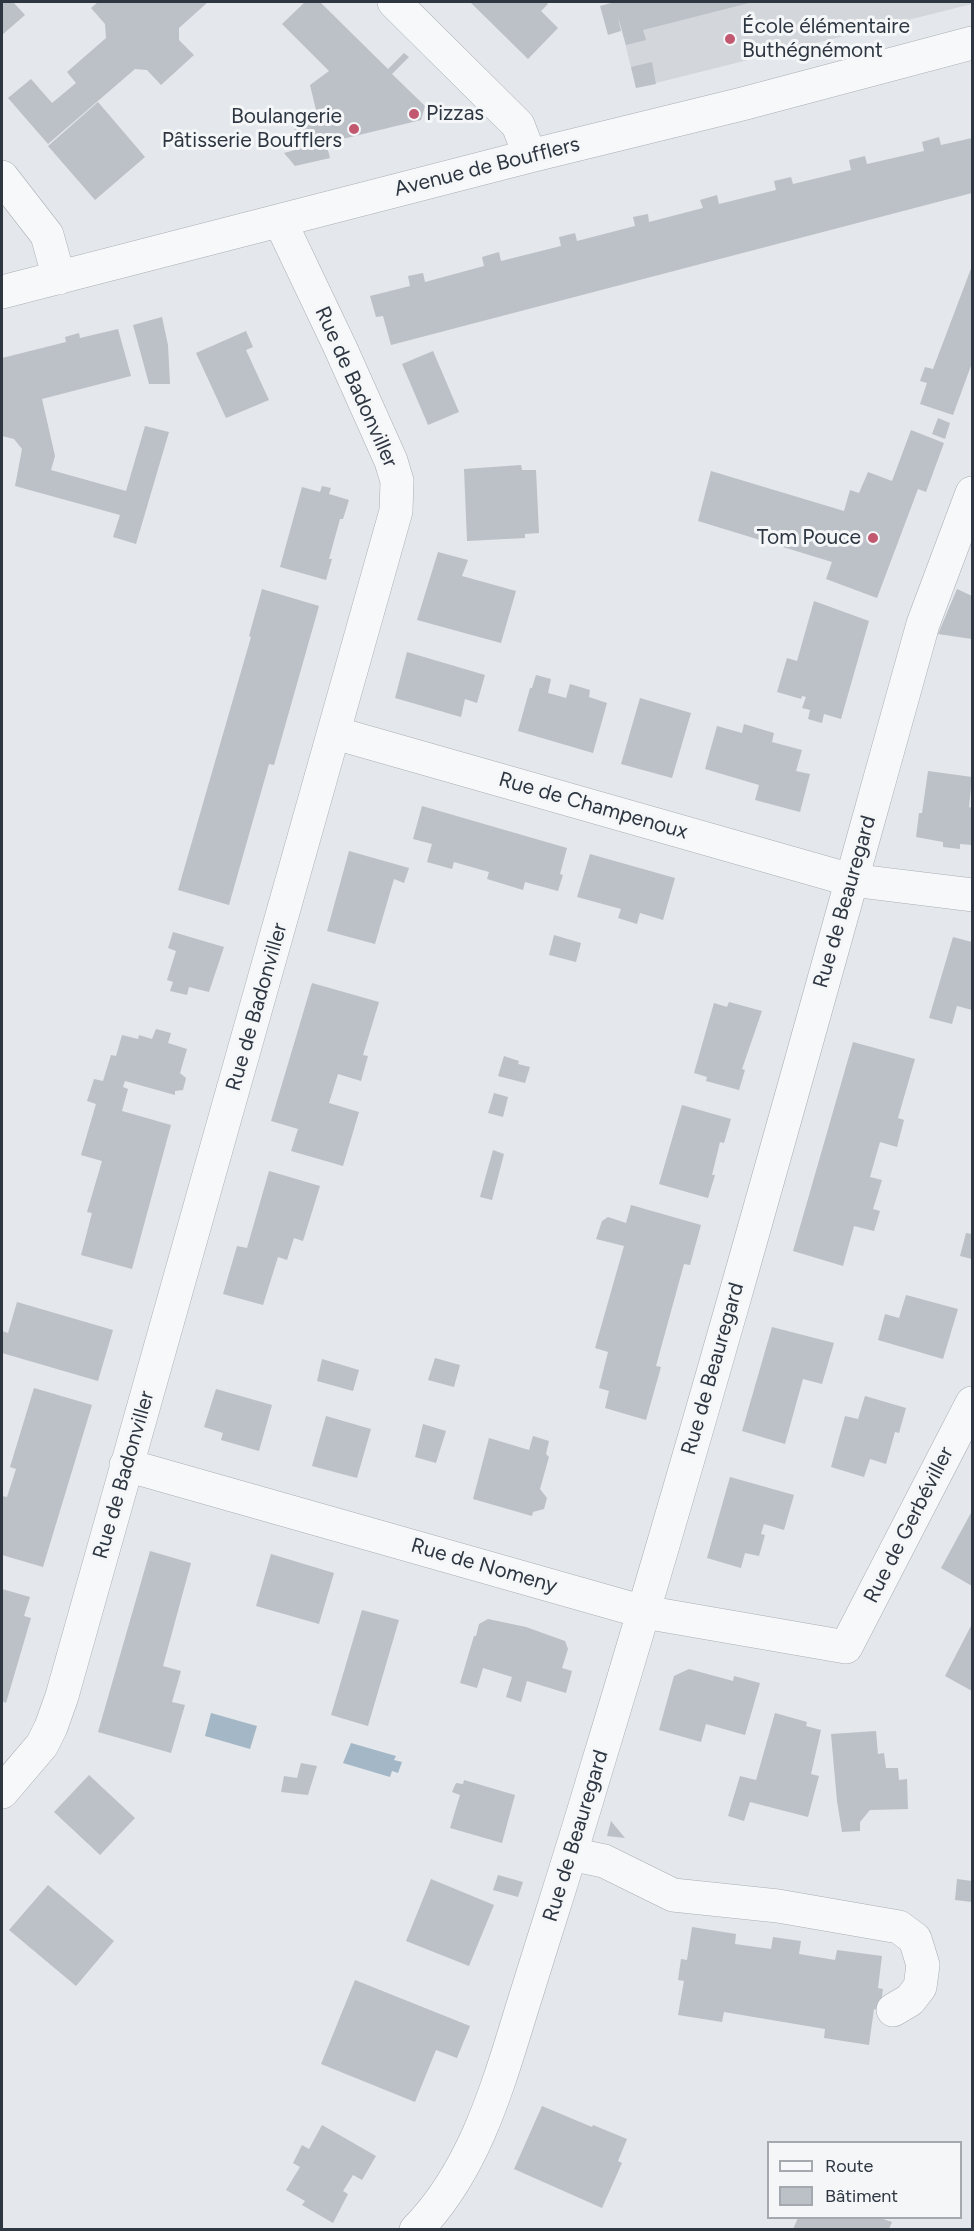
<!DOCTYPE html>
<meta charset="utf-8">
<style>
body{margin:0}
#map{position:relative;width:974px;height:2231px;overflow:hidden;background:#e4e7eb;font-family:Figtree,sans-serif}
canvas{display:block}
.frame{position:absolute;inset:0;border:3px solid #2d3641;pointer-events:none}
.legend{position:absolute;left:767px;top:2141px;width:195px;height:78px;box-sizing:border-box;background:#f4f6f8;border:2px solid #a4a9af;margin:0;padding:8px 10px;list-style:none;font-size:18px;color:#2d3641}
.legend li{display:flex;align-items:center;gap:12px;height:30px}
.legend b{width:30px;border:2px solid #a4a9af}
</style>
<div id="map">
<canvas width="974" height="2231"></canvas>
<div class="frame"></div>
<ul class="legend">
<li><b style="height:8px;background:#f7f8f9"></b>Route</li>
<li><b style="height:16px;background:#bcc1c7"></b>Bâtiment</li>
</ul>
</div>
<script>
const ctx = document.querySelector('canvas').getContext('2d');
ctx.lineJoin = 'round';
function fillPath(path, color) { ctx.fillStyle = color; ctx.fill(path, 'evenodd'); }
function trace(path, color, width, dash) { ctx.strokeStyle = color; ctx.lineWidth = width; ctx.lineCap = dash ? 'butt' : 'round'; ctx.setLineDash(dash || []); ctx.stroke(path); }
function drawText(font, color, halo, rows, align = 'center') {
  ctx.font = font + ' Figtree,sans-serif'; ctx.lineWidth = 6; ctx.setLineDash([]); ctx.textBaseline = 'middle'; ctx.strokeStyle = halo; ctx.fillStyle = color; for (const [text, x, y, turn = 0] of rows) {
    ctx.save(); ctx.translate(x, y); ctx.rotate((+turn || 0) * Math.PI / 180); ctx.textAlign = isNaN(turn) ? turn : align; if (halo) ctx.strokeText(text, 0, 0); ctx.fillText(text, 0, 0); ctx.restore();
  }
}
fillPath(new Path2D(`
 M615,2H972V4L636,88Z`), '#d3d7dc');
fillPath(new Path2D(`
 M211,1713L257,1726L250,1749L205,1736Z
 M351,1743L396,1756L394,1760L402,1762L398,1773L392,1771L390,1777L343,1763Z`), '#a3b7c7');
fillPath(new Path2D(`
 M2,2H13L25,15L2,35Z
 M98,2H208L179,28V40L194,55L161,85L147,70L135,69L48,144L8,98L31,79L52,103L76,83L67,72L106,38L105,24L91,8Z
 M305,2H320L388,69L404,53L409,57L392,74L425,106L421,120L326,143L330,158L295,166L284,153L299,149L292,116L316,110L319,117L329,115L328,107L316,110L310,85L329,71L282,24Z
 M470,2H546L548,4L541,11L558,28L528,59Z
 M615,2H753L643,30L646,40L626,45L618,17L621,31L608,35L600,6Z
 M652,62L656,84L636,88L631,67Z
 M98,102L145,157L95,200L48,146Z
 M939,137L941,145L972,138V193L391,345L383,316L376,317L370,296L410,286L408,276L423,273L425,282L484,266L482,257L499,252L501,261L561,246L559,237L575,233L577,241L635,226L633,217L648,214L649,222L703,208L700,200L717,195L719,204L776,190L774,181L791,177L793,184L851,170L849,160L865,156L867,164L924,151L922,142Z
 M972,266V363L953,415L920,404L927,383L920,381L925,367L933,369Z
 M162,317L168,345L170,384H149L133,325Z
 M118,329L131,376L42,399L55,456L51,470L126,491L145,426L169,432L136,544L113,537L120,515L15,486L22,449L14,439L2,436V358L66,342L65,337L79,333L80,338Z
 M246,331L253,347L246,350L269,400L226,418L196,353Z
 M433,351L459,412L428,425L402,364Z
 M938,418L950,423L945,439L932,434Z
 M911,430L944,443L926,492L918,489L877,598L826,579L832,562L698,521L711,471L844,511L850,490L859,493L868,472L892,481Z
 M521,465L522,470H536L539,533L525,534V538L467,541L464,469Z
 M322,486L331,488L329,494L349,500L343,519H340L329,559H332L326,580L280,567L302,487L320,492Z
 M438,552L468,560L462,576L516,591L501,643L417,620Z
 M262,589L319,606L274,765L269,764L229,905L178,890L251,637L249,636Z
 M957,589L972,596V639L938,634Z
 M814,601L869,621L841,719L824,714L822,723L808,719L810,710L802,708L806,697L802,696L801,699L777,692L787,658L797,661Z
 M407,652L485,675L477,703L465,699L461,717L395,698Z
 M536,675L551,679L548,693L566,698L570,684L590,690L589,697L607,703L593,753L518,731L530,688H532Z
 M640,698L691,713L672,778L621,764Z
 M744,724L774,733L772,742L802,750L796,771L810,774L800,812L755,800L759,785L705,769L717,726L742,733Z
 M928,771L972,777L969,807L972,808V845L960,844V849L943,847V842L916,837L919,813H922Z
 M422,806L567,848L560,874L563,875L558,891L525,882L523,890L487,879L489,872L454,862L452,869L427,862L432,844L413,839Z
 M349,851L409,868L404,883L394,879L375,944L327,931Z
 M590,854L675,878L663,920L640,913L637,924L618,918L621,909L577,897Z
 M173,932L224,947L209,992L189,987L187,995L170,991L173,982L167,980L176,951L168,948Z
 M554,935L581,943L576,962L549,955Z
 M953,937L972,942V1010L957,1006L952,1024L929,1018Z
 M312,983L379,1002L363,1055L368,1056L361,1081L338,1074L329,1103L359,1112L343,1166L291,1151L298,1129L271,1121Z
 M729,1002L762,1011L742,1069L745,1070L739,1090L706,1081L707,1077L694,1073L714,1003L727,1007Z
 M156,1029L171,1033L168,1043L187,1049L180,1073L186,1078L183,1090L175,1091V1095L125,1081L123,1087L128,1089L122,1111L171,1125L132,1269L81,1255L92,1213L87,1212L102,1161L81,1155L96,1104L87,1101L94,1079L103,1081L111,1055L116,1056L122,1035L138,1039L139,1035L152,1039Z
 M853,1042L915,1059L898,1118L904,1120L897,1147L880,1142L870,1177L882,1180L873,1209L880,1211L874,1231L854,1226L843,1266L793,1251Z
 M504,1056L519,1061L518,1064L530,1067L525,1083L498,1076Z
 M494,1093L508,1097L503,1117L488,1113Z
 M682,1105L731,1119L724,1143L720,1142L712,1175H715L708,1198L659,1184Z
 M493,1150L504,1154L492,1200L480,1197Z
 M269,1171L320,1186L303,1241L294,1238L287,1260L278,1257L263,1305L223,1294L237,1246L247,1248Z
 M631,1205L701,1225L690,1265L684,1264L656,1366L661,1367L646,1420L605,1408L609,1391L599,1388L608,1352L595,1348L624,1246L596,1239L602,1221L608,1217L626,1223Z
 M966,1233L972,1234V1259L960,1256Z
 M906,1295L958,1309L943,1359L878,1340L885,1314L899,1318Z
 M17,1302L113,1330L98,1381L2,1353V1331L8,1333Z
 M772,1327L834,1343L822,1384L803,1379L785,1444L742,1431Z
 M435,1358L460,1365L454,1387L428,1380Z
 M322,1359L359,1370L353,1391L317,1381Z
 M34,1388L92,1405L43,1567L2,1555V1496L7,1497L16,1469L10,1467Z
 M216,1389L272,1405L259,1451L221,1440L223,1433L204,1427Z
 M865,1396L906,1408L899,1433L895,1432L886,1464L870,1459L864,1477L831,1467L845,1416L858,1419Z
 M326,1416L371,1429L357,1478L312,1466Z
 M423,1424L446,1431L436,1463L415,1457Z
 M533,1436L549,1441L546,1454L549,1457L540,1489L547,1498L544,1509L533,1512L532,1516L473,1499L489,1438L529,1450Z
 M730,1477L794,1495L784,1530L764,1524L761,1534L765,1535L759,1556L745,1553L741,1568L707,1558Z
 M972,1511V1586L941,1568Z
 M150,1551L191,1563L163,1666L181,1671L172,1702L185,1705L171,1753L98,1732Z
 M271,1554L334,1573L319,1624L256,1606Z
 M2,1589L30,1597L24,1616L31,1618L6,1703L2,1701Z
 M362,1610L399,1620L368,1726L331,1715Z
 M488,1619L526,1627L565,1641L568,1649L562,1668L572,1671L566,1693L527,1681L521,1702L506,1697L512,1677L483,1668L477,1688L460,1683L474,1636H476L479,1624Z
 M972,1624V1691L945,1676Z
 M689,1669L733,1681L734,1676L760,1683L745,1735L706,1724L701,1742L659,1730L674,1676Z
 M775,1713L807,1722L806,1726L821,1730L811,1774L819,1776L808,1817L750,1802L744,1821L728,1816L740,1776L756,1780Z
 M876,1731L878,1754L884,1753L886,1768H898L899,1780L907,1779L908,1809L870,1810L860,1822V1831L842,1832L837,1801L831,1734Z
 M301,1763L317,1766L308,1795L281,1792L284,1776L297,1778Z
 M89,1775L135,1818L100,1855L54,1812Z
 M464,1780L515,1795L502,1843L450,1828L460,1795L452,1792L456,1783L463,1784Z
 M611,1821L625,1838L607,1836Z
 M498,1875L523,1882L518,1897L493,1890Z
 M431,1879L494,1905L469,1966L406,1941Z
 M957,1879L972,1881V1902L955,1900Z
 M48,1885L114,1941L76,1986L9,1930Z
 M692,1927L736,1934L735,1944L771,1949L773,1937L801,1941L799,1954L835,1960L837,1950L882,1956L878,1988L883,1989L880,2011L874,2009L869,2045L824,2038L825,2029L724,2012L722,2022L678,2015L684,1981L678,1980L681,1959L687,1960Z
 M355,1980L470,2026L457,2058L436,2050L415,2102L321,2064Z
 M542,2106L592,2127L593,2125L627,2139L618,2161L622,2163L602,2208L514,2169Z
 M322,2125L376,2156L362,2180L353,2175L343,2191L348,2194L333,2223L302,2205L305,2201L286,2190L300,2167L293,2163L302,2145L309,2149Z
 M798,2218H880L892,2222L889,2229H793Z`), '#bcc1c7');
const minor = new Path2D(`
 M394,2L518,125L530,156
 M2,177L47,235L59,278
 M2,292L530,156L742,104L972,43
 M335,733L851,880L972,895
 M126,1465L644,1612L846,1647L972,1403
 M2,1792L42,1745L51,1727L62,1696L396,511L397,481L391,461L340,347L280,221
 M571,1854L604,1861L673,1895L778,1906L899,1927L915,1939L923,1965L920,1987L910,2000L893,2010
 M416,2230C480,2165 502,2070 529,1986C550,1918 572,1851 592,1783C709,1399 815,1011 923,624L972,493`);
trace(minor, '#a9aeb5', 34);
trace(minor, '#f7f8f9', 33);
for (const [x, y, r, color] of [
 [730,39,6,"#c15870"],
 [414,114,6,"#c15870"],
 [354,129,6,"#c15870"],
 [873,538,6,"#c15870"]
]) { const dot = new Path2D(); dot.arc(x, y, r, 0, 2 * Math.PI); ctx.fillStyle = color; ctx.fill(dot); trace(dot, '#f4f6f8', 2); }
drawText('21px', '#2d3641', '#f4f6f8', [
 ["École élémentaire",742,27],
 ["Buthégnémont",742,51],
 ["Pizzas",426,114],
 ["Boulangerie",342,117,"right"],
 ["Pâtisserie Boufflers",342,141,"right"],
 ["Tom Pouce",861,538,"right"]
], 'left');
drawText('21px', '#2d3641', '#f4f6f8', [
 ["Avenue de Boufflers",487,167,-14],
 ["Rue de Badonviller",356,387,66],
 ["Rue de Champenoux",593,806,16],
 ["Rue de Beauregard",845,902,-74],
 ["Rue de Badonviller",257,1007,-74],
 ["Rue de Beauregard",713,1369,-74],
 ["Rue de Badonviller",124,1475,-74],
 ["Rue de Gerbéviller",909,1525,-63],
 ["Rue de Nomeny",484,1566,16],
 ["Rue de Beauregard",576,1836,-73]
]);
</script>
